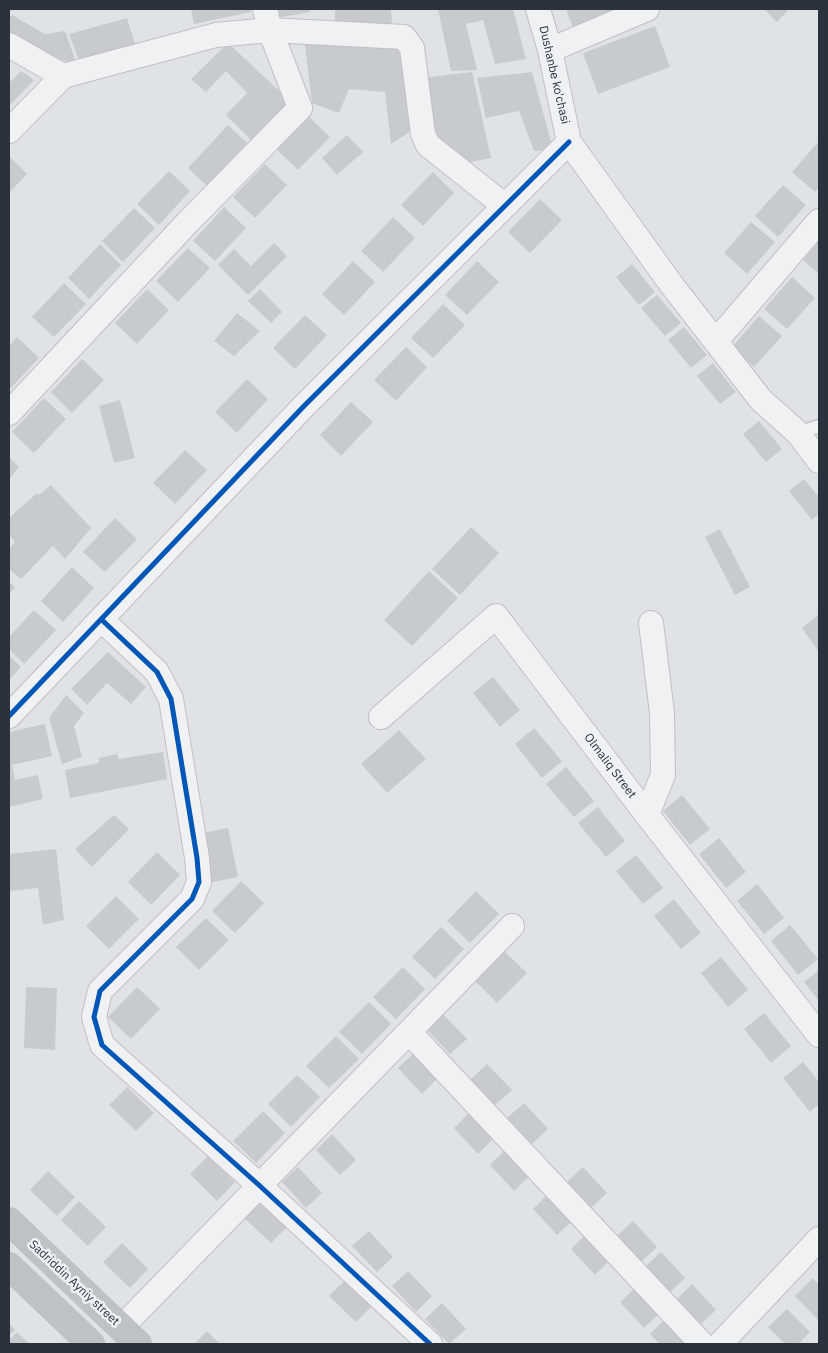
<!DOCTYPE html>
<style>
body{margin:0}
#map{position:relative;width:828px;height:1353px;overflow:hidden;background:#e0e3e5;font-family:"IBM Plex Sans",sans-serif}
canvas{display:block}
.frame{position:absolute;inset:0;border:10px solid #29323d;pointer-events:none}
</style>
<div id="map">
<canvas width="828" height="1353"></canvas>
<div class="frame"></div>
</div>
<script>
const ctx = document.querySelector('canvas').getContext('2d');
ctx.lineJoin = 'round';
function fillPath(path, color) { ctx.fillStyle = color; ctx.fill(path, 'evenodd'); }
function trace(path, color, width, dash) { ctx.strokeStyle = color; ctx.lineWidth = width; ctx.lineCap = dash ? 'butt' : 'round'; ctx.setLineDash(dash || []); ctx.stroke(path); }
function drawText(font, color, halo, rows, align = 'center') {
  ctx.font = font + ' "IBM Plex Sans",sans-serif'; ctx.lineWidth = 5; ctx.setLineDash([]); ctx.textBaseline = 'middle'; ctx.strokeStyle = halo; ctx.fillStyle = color; for (const [text, x, y, turn = 0] of rows) {
    ctx.save(); ctx.translate(x, y); ctx.rotate((+turn || 0) * Math.PI / 180); ctx.textAlign = isNaN(turn) ? turn : align; if (halo) ctx.strokeText(text, 0, 0); ctx.fillText(text, 0, 0); ctx.restore();
  }
}
fillPath(new Path2D(`
 M191,9H250L251,12L194,24Z
 M275,9H310V12L276,18Z
 M335,9H391L392,25L335,27Z
 M438,9H513L526,59L495,64L483,20L466,24L477,70L451,71Z
 M566,9H629L574,30Z
 M764,9H789L777,22Z
 M12,15L45,34L65,31L77,65L36,51L9,36V17Z
 M127,18L136,47L80,63L69,34Z
 M655,26L670,67L598,94L583,53Z
 M304,37L404,50L414,129L391,144L385,92L349,89L339,113L312,103Z
 M228,43L289,100L254,143L226,115L247,93L226,71L206,92L191,79Z
 M21,71L34,80L9,106V83Z
 M472,72L491,158L460,164L431,143L421,78Z
 M532,72L553,149L534,151L519,111L486,118L477,78Z
 M308,116L330,137L298,170L276,149Z
 M228,125L247,143L207,186L188,168Z
 M347,135L363,152L337,175L322,158Z
 M819,141V188L815,192L792,172Z
 M9,156L27,174L9,193Z
 M265,164L287,185L255,218L233,197Z
 M169,171L190,191L159,225L137,204Z
 M433,172L454,193L423,226L401,205Z
 M783,185L806,205L778,237L755,216Z
 M540,199L562,220L530,253L508,232Z
 M224,207L246,228L215,261L193,241Z
 M134,208L155,228L123,262L102,241Z
 M393,217L415,238L383,272L361,251Z
 M751,222L775,242L747,274L724,253Z
 M819,241V274L803,260Z
 M274,243L287,256L248,295L218,265L234,249L251,266Z
 M100,244L121,265L89,299L68,278Z
 M188,248L210,268L178,302L156,281Z
 M353,261L375,282L344,315L322,294Z
 M477,261L499,282L467,315L445,295Z
 M632,264L655,292L639,305L616,277Z
 M792,277L815,298L787,329L764,309Z
 M64,283L86,304L54,337L32,317Z
 M147,289L169,310L137,344L115,323Z
 M260,289L282,312L271,323L248,301Z
 M657,295L681,323L665,336L641,308Z
 M443,304L465,325L433,358L411,338Z
 M237,313L260,331L234,356L214,341Z
 M305,315L327,335L295,369L273,348Z
 M759,316L782,336L754,367L732,347Z
 M684,327L707,355L691,368L668,340Z
 M17,337L39,358L9,390V346Z
 M406,347L427,367L396,401L374,380Z
 M82,359L104,380L72,413L51,392Z
 M713,363L736,392L720,404L697,376Z
 M247,379L268,399L237,433L215,412Z
 M44,398L66,419L34,453L12,432Z
 M120,400L135,458L114,463L99,406Z
 M351,402L373,422L341,456L320,435Z
 M759,421L782,449L766,462L743,434Z
 M185,450L207,470L175,504L153,483Z
 M9,457L19,467L9,479Z
 M804,479L819,497V514L812,520L789,491Z
 M51,485L91,528L65,559L53,546L21,579L9,569V549L15,542L9,534V518L37,493L39,495Z
 M115,518L137,539L105,572L83,552Z
 M471,527L499,553L460,595L432,569Z
 M720,529L750,587L735,595L705,537Z
 M72,567L94,588L63,622L41,601Z
 M429,571L458,598L412,646L384,620Z
 M9,582L15,587L9,594Z
 M34,610L56,630L24,664L9,649V637Z
 M819,614V652L802,628Z
 M108,652L146,687L131,704L107,683L87,705L71,689Z
 M9,655L21,667L9,680Z
 M493,677L520,710L500,727L473,693Z
 M66,695L84,713L74,726L82,757L62,764L49,718Z
 M45,724L52,756L12,765L15,780L38,775L43,799L9,807V732Z
 M534,728L562,761L542,778L515,744Z
 M399,730L426,759L387,793L361,764Z
 M163,752L167,779L70,798L65,770L99,763V758L117,754L119,759Z
 M566,767L594,801L574,817L546,784Z
 M682,795L710,829L690,845L663,811Z
 M598,807L625,841L606,857L578,823Z
 M114,815L129,829L92,867L75,849Z
 M228,828L238,877L209,883L198,834Z
 M719,838L746,872L726,888L699,854Z
 M56,849L64,920L43,925L38,888L9,891V854Z
 M157,852L180,875L151,905L128,882Z
 M636,855L663,888L643,904L616,871Z
 M241,881L264,903L235,933L212,911Z
 M757,884L784,918L764,934L737,901Z
 M476,891L499,914L470,943L447,921Z
 M116,896L139,919L109,949L86,926Z
 M674,899L701,933L681,949L654,916Z
 M206,918L229,940L199,970L176,947Z
 M790,925L818,959L798,975L771,941Z
 M441,927L464,949L435,979L412,957Z
 M504,951L527,973L497,1003L475,981Z
 M721,957L748,990L728,1007L701,973Z
 M403,967L425,989L396,1019L373,997Z
 M819,970V1001L804,982Z
 M26,987L57,988L55,1050L24,1048Z
 M137,987L160,1009L131,1039L108,1017Z
 M369,1002L391,1024L362,1054L339,1032Z
 M442,1013L467,1039L450,1054L426,1029Z
 M764,1013L791,1046L771,1063L744,1029Z
 M336,1036L359,1059L329,1088L306,1066Z
 M414,1053L438,1078L422,1094L398,1068Z
 M803,1062L819,1082V1104L810,1112L783,1078Z
 M487,1064L512,1090L495,1105L471,1079Z
 M297,1075L320,1097L291,1127L268,1104Z
 M127,1087L154,1113L136,1131L109,1105Z
 M524,1103L548,1129L532,1144L507,1118Z
 M263,1111L285,1133L256,1163L233,1141Z
 M470,1112L494,1138L478,1154L454,1128Z
 M332,1134L356,1160L340,1175L316,1150Z
 M506,1149L531,1175L514,1191L490,1165Z
 M208,1156L235,1182L217,1201L190,1174Z
 M298,1167L322,1193L306,1208L282,1182Z
 M583,1167L607,1193L591,1208L566,1183Z
 M48,1171L75,1197L57,1216L30,1190Z
 M549,1193L574,1219L557,1235L533,1209Z
 M262,1199L289,1225L271,1243L244,1218Z
 M79,1201L106,1227L88,1246L61,1220Z
 M633,1221L657,1247L640,1263L616,1237Z
 M369,1231L393,1257L377,1272L352,1246Z
 M587,1233L611,1259L595,1275L571,1249Z
 M122,1243L148,1269L130,1288L103,1262Z
 M661,1252L685,1278L669,1293L645,1267Z
 M408,1271L432,1296L416,1312L392,1286Z
 M347,1278L374,1304L356,1322L329,1296Z
 M813,1278L819,1285V1318L818,1320L795,1296Z
 M692,1284L716,1310L700,1325L676,1300Z
 M636,1287L660,1313L644,1328L620,1302Z
 M442,1303L466,1329L449,1344L425,1319Z
 M787,1309L810,1332L798,1344H785L768,1327Z
 M666,1318L690,1344H660L650,1334Z
 M9,1323L15,1330L9,1335Z
 M207,1331L220,1344H194Z
 M17,1332L29,1344H9V1340Z`), '#c8cbcd');
const service = new Path2D(`
 M798,433L819,426`);
const minor = new Path2D(`
 M265,9L270,30L404,37L412,48L423,134L428,145L505,206
 M538,9L550,50L569,142L671,284L761,400L798,433L819,461
 M9,45L63,76
 M550,50L647,9
 M9,131L63,76L216,35L270,30L300,108L189,221L9,413
 M716,341L819,221
 M102,620L157,672L171,699L197,858L199,882L192,899L100,991L94,1017L102,1045L260,1186L430,1344
 M9,716L304,406L569,142
 M381,717L496,616L647,815L819,1035
 M647,815L663,775L662,713L651,623
 M409,1032L702,1344
 M121,1328L512,926
 M720,1344L819,1239`);
trace(service, '#bec1c3', 15);
trace(minor, '#bec1c3', 26);
trace(service, '#eff1f2', 12);
trace(minor, '#eff1f2', 24);
trace(new Path2D(`
 M9,1221L138,1344
 M9,1266L91,1344`), '#bec2c4', 28);
trace(new Path2D(`
 M102,620L157,672L171,699L197,858L199,882L192,899L100,991L94,1017L102,1045L260,1186L430,1344
 M9,716L304,406L569,142`), '#0057b8', 5);
drawText('12px', '#29323d', '#eef1f5', [
 ["Dushanbe ko'chasi",554,75,77],
 ["Olmaliq Street",610,766,53],
 ["Sadriddin Ayniy street",74,1283,43]
]);
</script>
